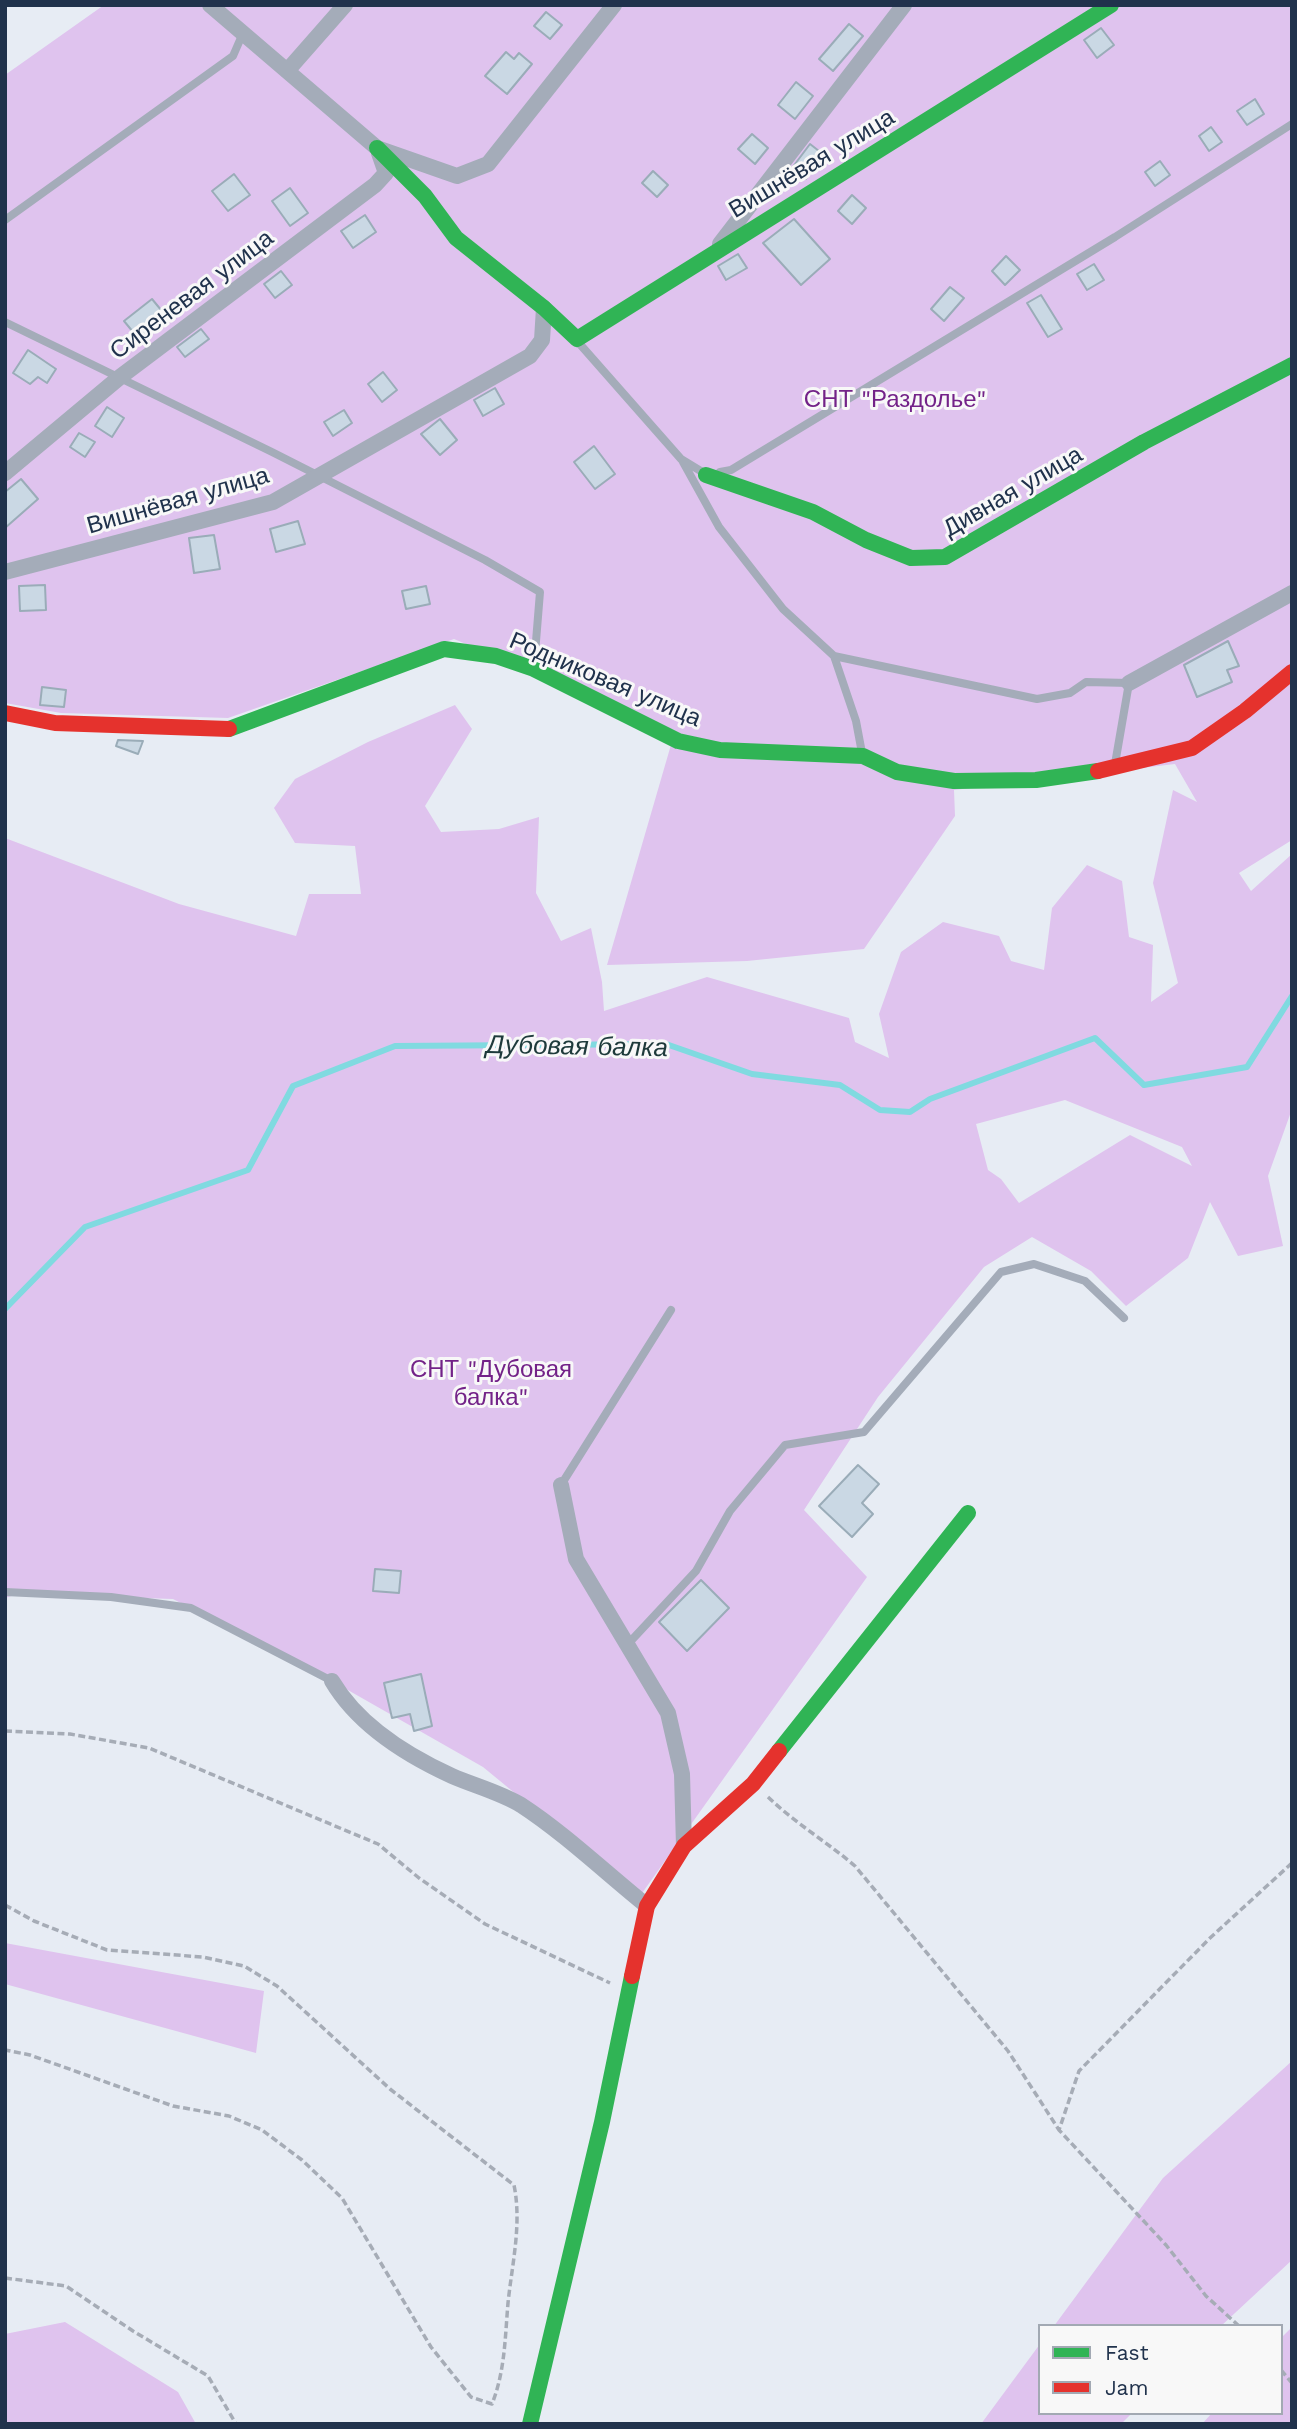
<!DOCTYPE html>
<meta charset="utf-8">
<style>
body{margin:0}
#map{position:relative;width:1297px;height:2429px;overflow:hidden;background:#e7ecf4;font-family:"Work Sans",sans-serif}
canvas{display:block}
.frame{position:absolute;inset:0;border:7px solid #20324c;pointer-events:none}
.legend{position:absolute;left:1038px;top:2324px;width:245px;height:91px;box-sizing:border-box;background:#f8f8f8;border:2px solid #a2a9b3;margin:0;padding:9px 12px;list-style:none;font-size:21px;color:#20324c}
.legend li{display:flex;align-items:center;gap:14px;height:35px}
.legend b{width:35px;border:2px solid #a2a9b3}
</style>
<div id="map">
<canvas width="1297" height="2429"></canvas>
<div class="frame"></div>
<ul class="legend">
<li><b style="height:9px;background:#30b455"></b>Fast</li>
<li><b style="height:9px;background:#e5322d"></b>Jam</li>
</ul>
</div>
<script>
const ctx = document.querySelector('canvas').getContext('2d');
ctx.lineJoin = 'round';
function fillPath(path, color) { ctx.fillStyle = color; ctx.fill(path, 'evenodd'); }
function trace(path, color, width, dash) { ctx.strokeStyle = color; ctx.lineWidth = width; ctx.lineCap = dash ? 'butt' : 'round'; ctx.setLineDash(dash || []); ctx.stroke(path); }
function drawText(font, color, halo, rows, align = 'center') {
  ctx.font = font + ' "Work Sans",sans-serif'; ctx.lineWidth = 6; ctx.setLineDash([]); ctx.textBaseline = 'middle'; ctx.strokeStyle = halo; ctx.fillStyle = color; for (const [text, x, y, turn = 0] of rows) {
    ctx.save(); ctx.translate(x, y); ctx.rotate((+turn || 0) * Math.PI / 180); ctx.textAlign = isNaN(turn) ? turn : align; if (halo) ctx.strokeText(text, 0, 0); ctx.fillText(text, 0, 0); ctx.restore();
  }
}
fillPath(new Path2D(`
 M104,5H1292V840L1239,873L1251,891L1292,854V1109L1268,1176L1283,1246L1238,1256L1210,1202L1188,1258L1126,1306L1091,1271L1032,1237L984,1267L878,1397L804,1510L867,1577L640,1896L483,1767L332,1681L173,1599L18,1594L5,1598V838L179,904L296,936L309,894H361L355,846L295,843L274,808L295,779L368,742L455,705L472,729L425,806L441,832L499,829L539,817L536,893L561,941L591,928L602,982L604,1011L707,977L849,1018L855,1042L889,1058L879,1014L901,952L943,922L999,936L1011,961L1044,970L1052,908L1087,865L1122,881L1129,937L1153,945L1151,1002L1178,983L1153,883L1173,790L1197,802L1175,764L954,790L955,816L864,949L747,961L607,965L675,731L454,639L228,718L61,713L5,703V75ZM1065,1100L1182,1147L1192,1166L1130,1135L1019,1203L1001,1179L988,1170L976,1124Z
 M5,1943L264,1991L256,2053L5,1984Z
 M1292,2061V2260L1221,2326H1054L1163,2178Z
 M65,2322L178,2392L196,2424H5V2334Z
 M1292,2327V2424H1202L1212,2413H1281V2338Z
 M1040,2344V2413H1132L1121,2424H981Z`), '#dfc3ee');
trace(new Path2D(`
 M5,1309L85,1227L248,1170L293,1086L395,1046L666,1044L752,1074L840,1085L880,1110L910,1112L930,1099L1095,1038L1144,1085L1247,1067L1292,996`), '#80dae0', 6);
const building = new Path2D(`
 M546,12L562,25L550,39L534,26Z
 M849,24L863,36L833,71L819,59Z
 M1101,28L1114,45L1097,58L1084,40Z
 M506,52L514,59L519,53L532,64L507,94L485,76Z
 M796,82L813,96L795,119L778,105Z
 M1255,99L1264,114L1247,125L1237,111Z
 M1211,127L1222,142L1209,151L1199,136Z
 M752,134L768,148L755,164L738,149Z
 M810,144L824,155L806,179L792,168Z
 M1160,161L1170,175L1155,186L1145,172Z
 M653,171L668,185L657,197L642,183Z
 M234,174L250,195L228,211L212,191Z
 M290,188L308,213L290,226L272,201Z
 M852,195L866,208L852,224L838,211Z
 M365,215L376,232L353,248L341,231Z
 M794,219L830,259L801,285L763,243Z
 M738,254L747,268L726,280L718,266Z
 M1006,256L1020,270L1005,285L992,271Z
 M1094,264L1104,280L1087,290L1077,274Z
 M281,271L292,285L275,298L264,284Z
 M950,287L964,298L944,321L931,309Z
 M1041,295L1062,329L1048,337L1027,303Z
 M152,299L166,316L138,338L124,321Z
 M201,329L209,339L185,357L177,347Z
 M28,350L56,369L47,383L38,377L30,384L13,373Z
 M383,372L397,390L382,402L368,384Z
 M495,388L504,404L483,416L474,400Z
 M107,407L124,418L112,437L95,426Z
 M344,410L352,423L333,436L324,422Z
 M440,419L457,440L440,455L421,434Z
 M79,433L95,442L85,457L70,447Z
 M594,446L615,474L595,489L574,462Z
 M21,479L38,499L5,528V492Z
 M298,521L305,544L276,552L270,529Z
 M214,535L220,569L194,573L189,538Z
 M45,585L46,610L20,611L19,586Z
 M426,586L430,604L406,609L402,591Z
 M1228,641L1239,666L1227,670L1232,682L1197,697L1184,665Z
 M42,687L66,690L64,707L40,705Z
 M118,740L143,741L138,754L116,746Z
 M858,1465L879,1484L862,1503L873,1514L852,1537L819,1506Z
 M375,1569L401,1571L399,1593L373,1591Z
 M701,1580L729,1608L687,1651L659,1622Z
 M421,1674L432,1726L414,1731L410,1714L392,1718L384,1683Z`);
fillPath(building, '#cad8e4');
trace(building, '#9aacb8', 2);
trace(new Path2D(`
 M5,1731L70,1734L149,1748L378,1844L419,1878L485,1924L610,1983
 M768,1797C795,1823 827,1842 855,1866L1008,2051L1059,2130
 M5,1905L34,1921L107,1950L203,1957L244,1966L277,1986L390,2089L514,2185C522,2224 512,2264 508,2303C505,2338 505,2371 492,2404L471,2397L431,2347L342,2198L302,2160L262,2130L229,2116L173,2106L30,2055L5,2050
 M5,2278L66,2286L133,2331L208,2376L236,2424
 M1239,2326L1206,2296L1166,2245L1059,2130L1079,2071L1210,1938L1292,1863
 M1281,2370L1292,2383`), '#a6acb6', 3.5, [7, 3.5]);
trace(new Path2D(`
 M5,220L233,56L243,33
 M5,322L272,452L485,560L540,592L534,666
 M578,342L681,459L704,473
 M683,462L719,527L783,609L834,656L1037,699L1070,693L1086,682L1129,683L1115,764
 M720,472L731,470L1115,237L1292,124
 M834,656L856,721L862,753
 M561,1485L671,1310
 M5,1592L111,1597L191,1608L332,1681
 M628,1644L696,1571L730,1511L785,1445L864,1432L1001,1272L1034,1264L1085,1281L1124,1318`), '#a4acb9', 8);
trace(new Path2D(`
 M210,5L377,148L457,176L488,164L614,5
 M287,71L345,5
 M720,244L904,5
 M5,473L120,377L375,185L386,173L379,153
 M5,572L273,502L530,356L542,340L544,308
 M1129,683L1292,593
 M561,1485L576,1559L668,1713L682,1774L684,1846
 M332,1681C358,1725 406,1755 452,1776C475,1786 499,1792 521,1805C564,1833 606,1873 647,1906`), '#a4acb9', 16);
trace(new Path2D(`
 M377,148L425,196L456,238L544,308L577,339L1111,5
 M706,475L813,512L866,540L911,558L945,557L1144,442L1292,365
 M229,729L444,649L496,656L534,669L678,741L720,750L863,756L897,772L954,781L1036,780L1098,771
 M779,1751L968,1513
 M530,2424L602,2122L632,1976`), '#30b455', 16);
trace(new Path2D(`
 M5,713L55,723L229,729
 M1098,771L1192,748L1245,711L1292,672
 M632,1976L647,1906L684,1846L753,1784L779,1751`), '#e5322d', 16);
drawText('24px', '#20324c', '#f8f8f8', [
 ["Вишнёвая улица",812,164,-31],
 ["Сиреневая улица",192,295,-37],
 ["Дивная улица",1013,492,-30],
 ["Вишнёвая улица",178,501,-16],
 ["Родниковая улица",605,680,23]
]);
drawText('24px', '#732288', '#f8f8f8', [
 ["СНТ \"Раздолье\"",895,400],
 ["СНТ \"Дубовая",491,1370],
 ["балка\"",491,1398]
]);
drawText('italic 26px', '#1e3a3b', '#f8f8f8', [
 ["Дубовая балка",577,1047,1]
]);
</script>
